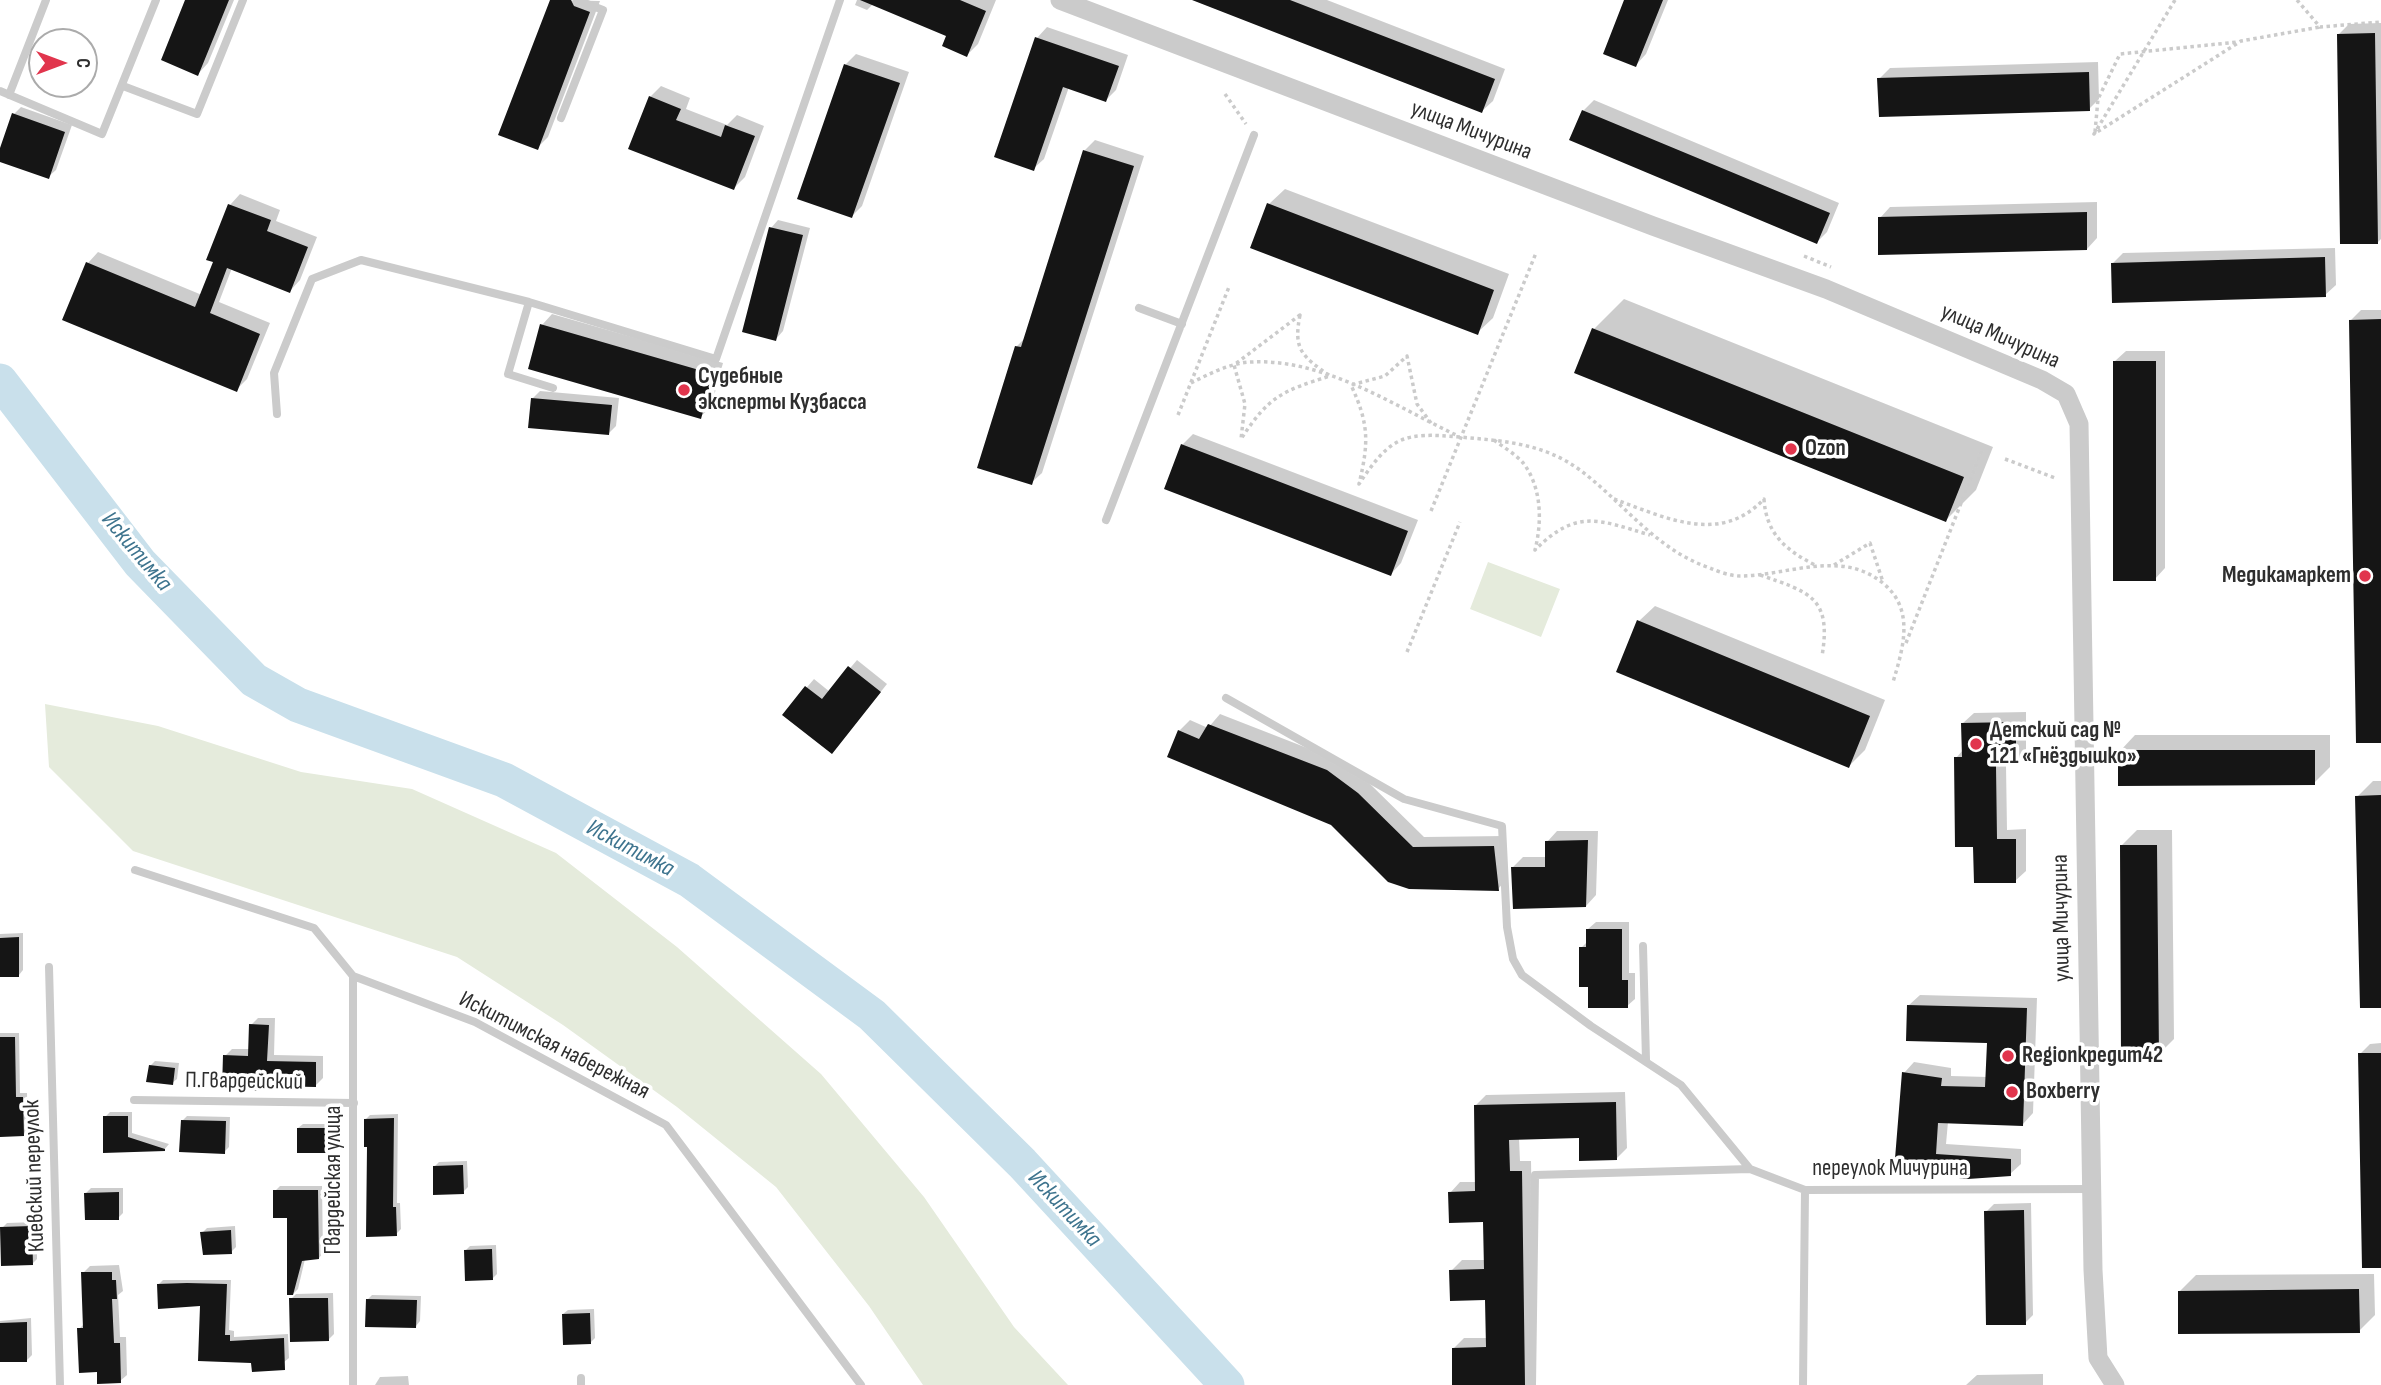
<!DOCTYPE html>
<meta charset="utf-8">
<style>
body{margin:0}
#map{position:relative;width:2381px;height:1385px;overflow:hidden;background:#fff;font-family:"Sofia Sans Condensed",sans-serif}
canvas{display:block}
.north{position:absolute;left:28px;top:28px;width:70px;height:70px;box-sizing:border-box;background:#fff;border:2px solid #ababab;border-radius:50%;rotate:90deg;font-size:19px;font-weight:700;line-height:28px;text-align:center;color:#2e2e2e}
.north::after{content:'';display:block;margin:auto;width:24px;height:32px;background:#e1354d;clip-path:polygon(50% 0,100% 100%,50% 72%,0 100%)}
</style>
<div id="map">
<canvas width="2381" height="1385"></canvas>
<div class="north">С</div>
</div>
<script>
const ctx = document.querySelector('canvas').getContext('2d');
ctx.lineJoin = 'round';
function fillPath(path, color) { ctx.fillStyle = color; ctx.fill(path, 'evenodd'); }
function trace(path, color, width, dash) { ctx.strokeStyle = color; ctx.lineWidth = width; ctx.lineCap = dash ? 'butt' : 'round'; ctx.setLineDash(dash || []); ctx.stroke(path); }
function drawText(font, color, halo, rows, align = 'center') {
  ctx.font = font + ' "Sofia Sans Condensed",sans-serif'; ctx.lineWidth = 7; ctx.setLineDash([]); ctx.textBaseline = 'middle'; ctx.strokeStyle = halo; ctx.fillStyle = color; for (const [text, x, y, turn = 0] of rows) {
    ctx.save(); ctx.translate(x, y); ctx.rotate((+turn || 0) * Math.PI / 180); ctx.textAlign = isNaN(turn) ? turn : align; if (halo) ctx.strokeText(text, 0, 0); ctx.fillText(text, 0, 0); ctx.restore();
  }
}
fillPath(new Path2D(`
 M1488,562L1560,589L1541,637L1470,609Z
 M45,704L158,726L301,772L412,789L556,853L677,947L821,1074L924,1197L1014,1327L1068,1385H923L869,1306L776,1187L677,1107L563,1025L457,957L133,851L49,767Z`), '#e5ebdc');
fillPath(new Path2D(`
 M187,0H234L208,63L198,74Z
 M552,0L600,1L548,137L537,148Z
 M857,0H996L978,44L967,55L949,35L873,4L867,10L855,5Z
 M1193,0H1327L1505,69L1493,101L1482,111Z
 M1626,0H1668L1646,54L1636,65Z
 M2381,23V239L2378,242L2338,35L2349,24Z
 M1047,27L1128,55L1116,90L1106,100L1069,87L1044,159L1033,169L996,156L1037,38Z
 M856,54L909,72L862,206L852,216L799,198L846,64Z
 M2098,62L2099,99L2089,109L1879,79L1890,68Z
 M661,86L690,98L686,109L727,125L737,115L764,126L745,177L734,188L650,97Z
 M1594,100L1839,203L1827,232L1817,242L1583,111Z
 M21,107L72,125L56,170L48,177L0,160L14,114Z
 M1095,140L1144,156L1042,473L1031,483L1017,346L1026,337L1084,151Z
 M1285,189L1509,274L1493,318L1477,333L1269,204Z
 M240,194L280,210L276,221L317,237L300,280L290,291L232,268L219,302L270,323L247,379L236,390L88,263L98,252L202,295L215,261L208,259L230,205Z
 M2097,202V238L2087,249L1880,218L1890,207Z
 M778,220L810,228L783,331L776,339L771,228Z
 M2335,248L2336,285L2325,295L2112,264L2123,253Z
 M1624,299L1993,447L1976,490L1946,520L1594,329Z
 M2361,310H2381V741L2350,321Z
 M552,314L723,363L711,407L700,417L542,325Z
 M2126,351H2165V568L2155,579L2115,361Z
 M540,391L619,398L616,426L609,433L532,399Z
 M1193,434L1418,520L1401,563L1391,574L1182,445Z
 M1655,606L1885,700L1865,750L1849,766L1639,621Z
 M857,660L887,684L839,744L784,714L814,679L830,692Z
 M2026,712V754L2015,765H2006L2007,830L2026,829V871L2015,881L1975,845L1956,758L1963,750V723L1974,713Z
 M1220,714L1338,760L1368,782L1424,837L1504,836L1508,878L1498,889L1332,823L1179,731L1190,720L1208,728Z
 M2135,735H2330V767L2314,783L2120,751Z
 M2373,781H2381V1006L2357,797Z
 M2137,830H2172L2174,1039L2158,1055L2121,846Z
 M1557,831H1598L1596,895L1586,906L1512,868L1523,857H1547V842Z
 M1596,922H1629V973H1635V999L1627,1006L1590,985L1581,948L1588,941V929Z
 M23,933V970L19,975H0V934Z
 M1920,995L2037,998L2033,1113L2023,1124L1948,1122L1946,1144L2021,1149V1164L2010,1174L1896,1169L1904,1073L1914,1062L1951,1068V1076L1988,1077L1989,1041L1909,1005Z
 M258,1018H275L274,1055L323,1056V1078L316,1085L270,1084L266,1089L225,1056L232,1049H250L251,1025Z
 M0,1033H19L20,1093H27L28,1130L23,1135H0Z
 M2381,1043V1266L2360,1054L2370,1044Z
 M155,1061L179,1063L177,1079L172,1083L150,1066Z
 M1625,1092L1627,1148L1616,1159L1580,1137L1519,1138L1520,1161H1531L1535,1385H1490L1453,1349L1464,1338H1487L1486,1299L1451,1271L1462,1260H1485V1221L1450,1193L1460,1182H1477L1475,1106L1486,1095Z
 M110,1112H132V1133L169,1144L164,1150L105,1151V1117Z
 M398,1114L397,1203H400L401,1229L396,1234L368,1146L365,1120L370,1115Z
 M187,1116L230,1117L229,1147L224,1152L182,1121Z
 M303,1124H330V1146L325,1151L298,1128Z
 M467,1161L468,1187L463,1192L434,1167L439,1162Z
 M280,1186H322L323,1253L319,1258L305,1259L298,1289L293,1294L289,1216L275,1191Z
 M91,1188H123V1213L118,1218L86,1193Z
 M2031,1203L2033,1315L2025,1323L1986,1212L1994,1204Z
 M37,1222V1259L32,1264L2,1228L7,1223Z
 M235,1226L236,1247L231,1252L202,1233L207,1228Z
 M496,1245L497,1274L493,1278L466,1250L470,1246Z
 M119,1265L123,1291L118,1295L120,1337H126L127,1375L120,1381L99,1370L79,1329L84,1324L83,1273L90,1266Z
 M2374,1274L2375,1315L2359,1331L2180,1291L2196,1275Z
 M163,1280H231L229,1330L234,1331V1337L288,1334L289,1358L284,1362L200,1359L202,1305L158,1285Z
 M333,1293L334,1334L329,1339L291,1299L296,1294Z
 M372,1295L421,1296L420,1321L416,1326L367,1300Z
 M594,1309L595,1338L591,1342L563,1314L568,1310Z
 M31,1318L32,1355L27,1360H0V1321Z
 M2043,1374V1385H1966L1977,1375Z
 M408,1376L409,1385H375L380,1377Z`), '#0003');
trace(new Path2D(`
 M0,381L140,563L254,680L298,705L504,780L689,880L872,1015L1022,1163L1227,1385`), '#c9e0eb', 35);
fillPath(new Path2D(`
 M185,0H229L198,76L161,60Z
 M550,0H571L574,6L590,12L538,150L498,135Z
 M860,0H960L986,11L967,57L942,46L946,36Z
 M1192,0H1290L1495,79L1482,113Z
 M1624,0H1663L1636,67L1603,54Z
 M2375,33L2378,244H2340L2337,34Z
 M1035,37L1119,66L1106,102L1063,87L1034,171L994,157Z
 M844,64L900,83L852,218L797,199Z
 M2089,72L2090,111L1879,117L1877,78Z
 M649,96L681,109L676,120L721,137L725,125L755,136L734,190L628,149Z
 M1582,110L1830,213L1817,244L1569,140Z
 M12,113L65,132L49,179L0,162V148Z
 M1083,150L1134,166L1032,485L977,468L1015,346L1021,347Z
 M1267,203L1494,290L1478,335L1250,248Z
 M228,204L271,220L267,231L308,247L290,293L227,268L210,313L260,334L237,392L62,320L86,262L195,307L213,262L206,260Z
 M2087,212V250L1878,255V217Z
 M769,227L803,235L776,341L742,332Z
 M2325,257L2326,297L2112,303L2111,263Z
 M2381,319V743H2356L2349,320Z
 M540,324L713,374L701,419L528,369Z
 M1592,328L1964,477L1946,522L1574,373Z
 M2113,361H2156V581H2113Z
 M531,398L612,405L609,435L528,428Z
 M1181,444L1408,531L1391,576L1164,489Z
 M1637,620L1870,716L1849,768L1616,672Z
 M848,666L881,692L832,754L782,715L805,686L822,699Z
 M2016,722V766H1996L1997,839H2016V883H1974L1973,847H1955L1954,757H1962L1961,723Z
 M1208,724L1327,770L1358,793L1413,847L1494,846L1499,891L1409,889L1388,882L1331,825L1167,757L1178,730L1199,739Z
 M2118,750H2315V785L2118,786Z
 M2381,795V1008H2360L2355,796Z
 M1588,840L1586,907L1513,909L1511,867H1545V841Z
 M2120,845H2157L2159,1057H2121Z
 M1586,929H1622V980H1628V1008H1588V987H1579V947H1586Z
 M19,937V977H0V938Z
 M1907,1005L2027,1008L2023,1126L1938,1123L1936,1154L2011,1159V1176L1968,1179L1894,1171L1902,1072L1942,1078L1941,1086L1985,1087L1987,1043L1906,1041Z
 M249,1024L269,1025L267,1061L316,1062V1087L266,1086V1091L222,1089L223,1055L248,1056Z
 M0,1037H15L16,1097H23L24,1136L0,1137Z
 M2358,1053H2381V1268H2362Z
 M149,1065L175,1068L173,1085L146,1082Z
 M1616,1102L1617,1160L1579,1161V1138L1509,1140L1510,1171H1522L1525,1385H1452V1348L1486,1347L1485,1300L1450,1301L1449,1270L1484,1269L1483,1222L1449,1223L1448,1192L1475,1191L1474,1105Z
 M103,1116H128V1137L165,1149V1151L103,1153Z
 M394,1118L393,1207H396L397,1236L366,1237L367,1147H364V1119Z
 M181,1120L226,1121L225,1154L179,1152Z
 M297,1128H326V1153H297Z
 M463,1165L464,1194L433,1195V1166Z
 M273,1190H318L319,1259L302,1261L293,1295H287V1218H273Z
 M119,1192V1220H85L84,1193Z
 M2024,1210L2026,1325H1986L1984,1211Z
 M32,1226L33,1265L1,1266L0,1227Z
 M231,1230L232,1254L203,1255L200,1232Z
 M492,1249L493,1280L465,1281L464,1250Z
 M81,1272H112V1280H116L117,1299H112L114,1343H120L121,1383L97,1384V1372L79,1373L77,1328H83Z
 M187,1283L227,1284L225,1335H230V1341L284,1338L285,1370L252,1372L251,1363L198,1361L200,1306L158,1309L157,1284Z
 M2359,1289L2360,1333L2178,1334V1291Z
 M289,1298H328L329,1341L290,1342Z
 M366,1299L417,1300L416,1328L365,1327Z
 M590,1313L591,1344L563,1345L562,1314Z
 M27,1322V1362H0V1323Z`), '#151515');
trace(new Path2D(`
 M2175,0L2094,134L2241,41L2320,27
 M2297,0L2320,27L2381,22
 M1225,94L1246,124
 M2095,132L2098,99L2120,54L2238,42
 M1804,256L1831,267
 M1300,315C1293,350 1302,356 1330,376C1282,391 1269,396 1241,439L1245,404L1234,365Z
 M1191,383C1209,374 1230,363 1251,362C1323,358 1393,405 1456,435
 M1178,415L1229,287
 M1431,423L1417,404L1407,356L1385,376L1351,385C1369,424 1369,442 1359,484C1391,436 1403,432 1460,437C1503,441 1543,443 1580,470C1624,503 1656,550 1710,568C1719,572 1731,576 1740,576C1787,576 1842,548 1884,584C1915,610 1903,649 1893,682
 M1494,440C1503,447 1517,455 1524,464C1542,489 1542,522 1535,550C1577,508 1599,520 1650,535
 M2005,459L2055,478
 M1614,499C1664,517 1720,546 1764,499C1766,533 1785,550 1815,565
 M1431,511L1536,253
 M1834,565L1870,543L1883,582
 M1760,575C1809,592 1832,597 1822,656
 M1906,643L1982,450
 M1407,652L1460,522`), '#cbcbcb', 3.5, [3.5, 3.5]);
trace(new Path2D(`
 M123,86L197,114L243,0
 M0,91L102,134L156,0
 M9,95L46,0
 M561,118L603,10L577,0
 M529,302L508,374L553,388
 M1139,308L1182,324
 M277,414L274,373L312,279L361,260L529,302L716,359L840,0
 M1106,520L1254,135
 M1226,698L1404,799L1502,826L1507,927L1513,959L1522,975L1591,1026L1681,1085L1750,1169L1805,1190L2092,1189
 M135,870L314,928L353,976L475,1022L666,1125L861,1385
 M1643,946L1646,1060
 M49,967L60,1385
 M134,1100L354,1103
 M581,1378V1385
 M353,1385V976
 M1532,1385L1535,1175L1750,1169
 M1803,1385L1805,1190`), '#cbcbcb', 8);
trace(new Path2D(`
 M1060,0L1653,226L1826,289L2042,380L2066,394L2079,424L2093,1270L2098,1358L2115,1385`), '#cbcbcb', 19);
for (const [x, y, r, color] of [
 [684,390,7,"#e1354d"],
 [1791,449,7,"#e1354d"],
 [2365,576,7,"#e1354d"],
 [1976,744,7,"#e1354d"],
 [2008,1056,7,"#e1354d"],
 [2012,1092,7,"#e1354d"]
]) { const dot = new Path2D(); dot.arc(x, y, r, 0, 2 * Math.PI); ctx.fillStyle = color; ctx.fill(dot); trace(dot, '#fff', 2.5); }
drawText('23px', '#2e2e2e', '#fff', [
 ["улица Мичурина",1471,131,21],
 ["улица Мичурина",2000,337,24],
 ["улица Мичурина",2062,918,-91],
 ["Искитимская набережная",554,1046,27],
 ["П.Гвардейский",244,1082,1],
 ["переулок Мичурина",1890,1169],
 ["Киевский переулок",35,1176,-92],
 ["Гвардейская улица",334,1180,-90]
]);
drawText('bold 23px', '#2e2e2e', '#fff', [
 ["Судебные",698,377],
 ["эксперты Кузбасса",698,403],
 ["Ozon",1805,449],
 ["Медикамаркет",2351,576,"right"],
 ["Детский сад №",1990,731],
 ["121 «Гнёздышко»",1990,757],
 ["Regionкредит42",2022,1056],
 ["Boxberry",2026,1092]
], 'left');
drawText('italic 24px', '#3e748e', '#fff', [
 ["Искитимка",136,552,50],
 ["Искитимка",630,849,28],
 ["Искитимка",1064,1209,47]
]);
</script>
